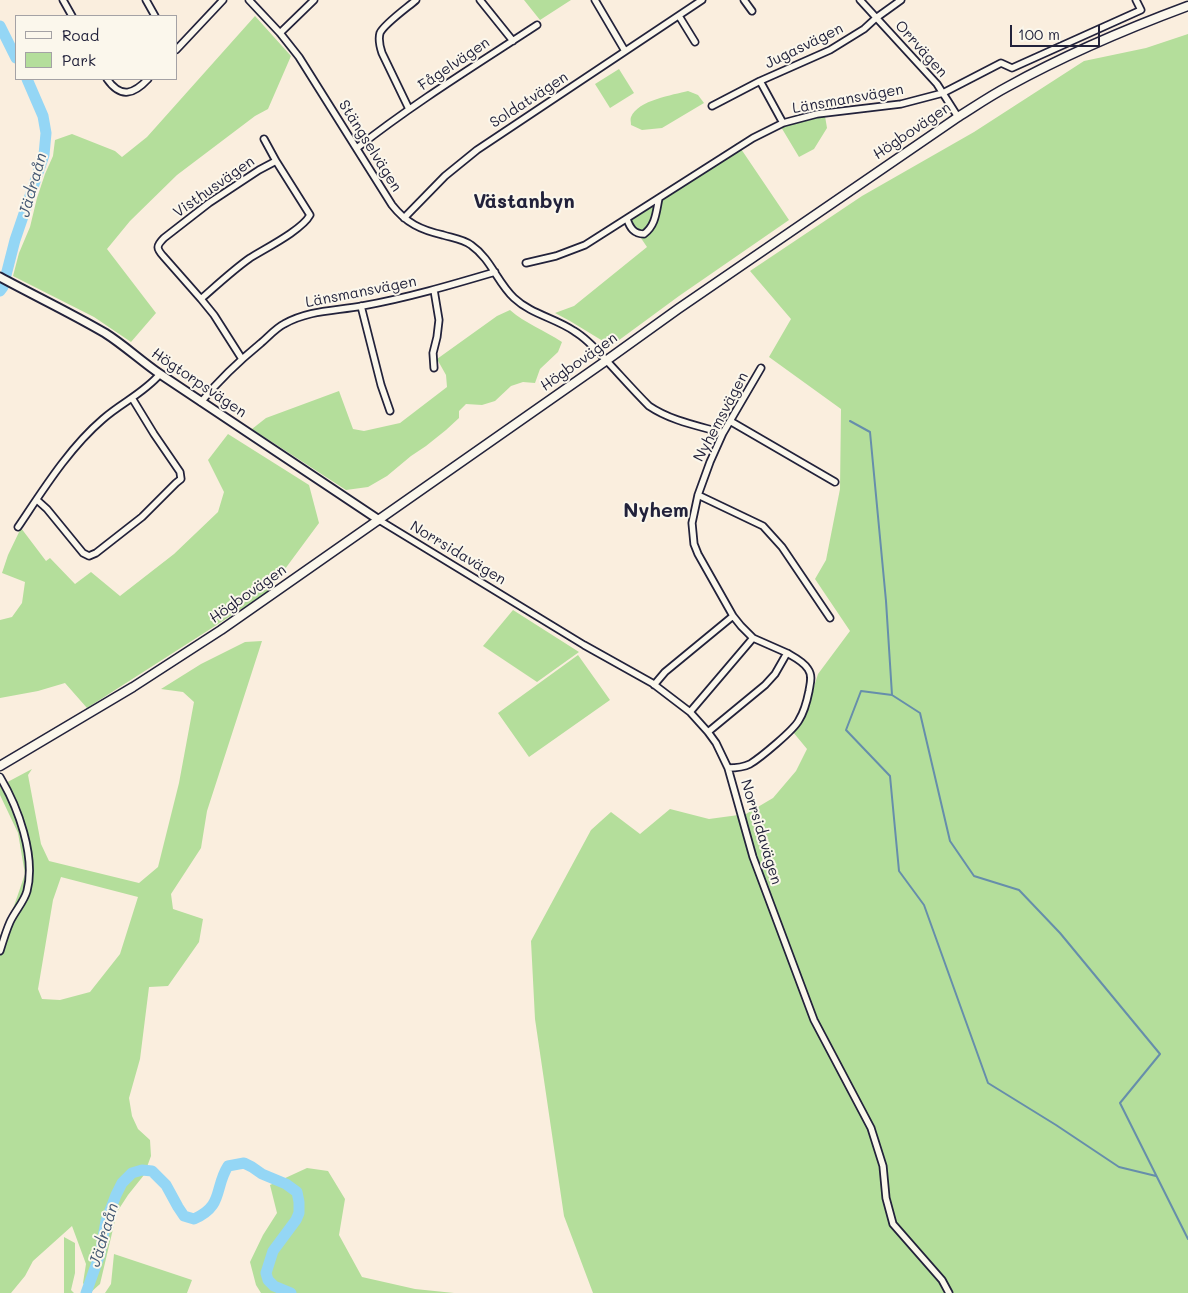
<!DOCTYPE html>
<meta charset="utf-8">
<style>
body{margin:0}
#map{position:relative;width:1188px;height:1293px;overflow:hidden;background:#faeede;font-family:Mali,sans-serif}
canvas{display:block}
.legend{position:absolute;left:15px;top:15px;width:162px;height:65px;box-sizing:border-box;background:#fbf7ec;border:1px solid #a4a2a5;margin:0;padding:6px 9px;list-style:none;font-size:15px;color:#22223b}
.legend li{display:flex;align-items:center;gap:10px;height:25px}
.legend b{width:25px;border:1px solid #a4a2a5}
.scale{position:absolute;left:1010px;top:25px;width:90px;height:22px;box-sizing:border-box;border:2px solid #22223b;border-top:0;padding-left:6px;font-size:15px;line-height:18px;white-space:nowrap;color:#22223b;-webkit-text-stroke:4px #fbf7ec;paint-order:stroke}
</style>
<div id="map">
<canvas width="1188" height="1293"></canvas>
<ul class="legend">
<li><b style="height:6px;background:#fbf7ec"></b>Road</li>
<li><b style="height:14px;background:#b4de9b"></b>Park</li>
</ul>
<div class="scale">100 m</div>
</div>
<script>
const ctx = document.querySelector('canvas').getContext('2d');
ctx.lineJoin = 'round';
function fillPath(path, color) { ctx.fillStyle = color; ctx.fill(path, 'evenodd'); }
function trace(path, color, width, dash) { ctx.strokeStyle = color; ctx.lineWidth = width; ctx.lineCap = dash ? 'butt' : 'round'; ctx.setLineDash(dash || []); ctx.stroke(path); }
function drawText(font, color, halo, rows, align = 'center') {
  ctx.font = font + ' Mali,sans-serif'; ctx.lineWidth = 4; ctx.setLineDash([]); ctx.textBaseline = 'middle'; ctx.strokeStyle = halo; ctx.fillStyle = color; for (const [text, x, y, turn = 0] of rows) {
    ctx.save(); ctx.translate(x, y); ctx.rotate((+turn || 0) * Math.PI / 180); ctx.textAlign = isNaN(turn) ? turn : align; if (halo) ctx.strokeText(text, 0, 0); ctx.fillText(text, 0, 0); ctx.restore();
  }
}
fillPath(new Path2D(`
 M524,0H571L540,20Z
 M255,16L291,56L268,109L255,116L177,175L130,221L107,249L156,313L131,342L94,317L13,276L19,253L30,227L37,198L45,174L53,156L55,140L72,134L115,151L122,157L147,137Z
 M1188,34V1293H593L564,1216L535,1019L531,941L591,830L611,812L640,834L670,809L709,819L746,814L773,798L796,771L807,749L793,732L803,721L818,674L850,631L815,579L826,560L840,489L841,409L769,357L791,319L750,271L862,196L974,132L1084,61L1146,48Z
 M619,69L634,93L610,108L595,84Z
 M688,91L698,95L704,103L662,128L642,130L631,125C631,122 630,119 631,117C638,100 673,95 688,91Z
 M825,116L827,128L814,149L799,157L781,127Z
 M737,143L789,220L679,296L611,346L570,321L555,313L574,306L647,247L626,216L679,183Z
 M510,310C526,324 544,330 562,342L558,352L540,369L535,383L523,382L511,386L495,401L482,405L466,404L459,411V418L446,430L426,446L411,456L387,476L368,487L346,490L252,429L266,418L339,391L353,429L364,431L400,423L447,387L446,375L437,359L497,316Z
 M228,434L309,485L319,523L268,592L87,708L65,683L38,691L0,698V620L12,617L22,603L25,582L2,573L8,555L21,528L46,561L50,558L75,584L91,572L120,596L174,554L218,512L224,492L208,460Z
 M513,610L579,652L537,682L483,646Z
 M262,641L207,811L201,848L171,894L173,909L203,919L199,942L168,986L149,987L140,1059L129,1098L132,1116L138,1129L150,1140L151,1156L144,1175L128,1195L117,1212L100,1284L90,1293L83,1283L86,1264L72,1226L33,1261L25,1276L11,1293H0V936L14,906L25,874L18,833L0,795V786L32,769L28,775L41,844L49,861L139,883L158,867L179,783L194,702L183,692L161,689L201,664L245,642ZM61,877L138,897L120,954L90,992L60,1000L42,999L38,989L53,900Z
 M578,655L610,700L529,757L498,713Z
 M307,1168L328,1171L345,1199L339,1235L362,1277L415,1289L454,1293H261L256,1285L250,1262L263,1235L277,1213L270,1185Z
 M64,1237L75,1243V1273L71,1290L74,1293H64Z
 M114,1254L192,1280L187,1293H105L111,1284Z`), '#b4de9b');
trace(new Path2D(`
 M850,421L870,432L886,601L892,695L920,713L950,841L974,876L1019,890L1060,933L1160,1054L1120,1103L1188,1239
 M892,695L861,691L846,730L890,776L899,871L924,905L988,1083L1056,1125L1119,1167L1156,1176`), '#668eab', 2);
trace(new Path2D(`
 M0,26L16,58
 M0,291L3,287L15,240L44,155L46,133L43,116L27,79
 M86,1293L100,1254L106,1221L116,1195L122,1183L132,1173L142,1170L152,1171L166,1185L178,1207L184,1216L194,1219C224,1206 214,1188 228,1166L244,1163L252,1167L262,1174L286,1184L297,1192L299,1202V1213L296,1220L273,1251L266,1273L268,1280L274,1286L291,1293`), '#94d6f5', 11);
const minor = new Path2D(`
 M63,0L72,16
 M146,0L155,16
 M249,0L280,33L299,57L392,205C406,223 421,230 443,235C453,238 463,239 471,245C491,259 497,282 514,298C531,314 555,318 574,331C586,338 596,349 605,359C620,375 634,391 649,406C671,421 699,426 723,433
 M480,0L513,41
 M595,0L625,51
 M744,0L752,11
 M860,0L937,84L958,117
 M679,16L695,42
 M280,33L314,0
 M176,50L223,0
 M107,79C121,99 134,94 148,79
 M760,81L783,123
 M712,106L760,81L830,50L864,29L876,18L901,0
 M409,109L382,53C380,47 378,40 380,33C384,24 408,7 416,0
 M264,139L276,161
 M357,148C414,103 476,65 537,25
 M404,218L445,176L477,150L702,0
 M627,219C630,228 634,234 644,234C656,225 656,212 659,198
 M526,263L556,256L585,245L753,138L783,123L817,114L901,104L943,93L1001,63L1012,68L1141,10L1136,0
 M434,290L439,320L437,337L433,353L434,368
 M201,299C217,285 233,270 250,258C266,248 302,230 310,215L276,161L259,170L209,203L164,238C156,246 156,248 164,257L201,299L214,315L242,359
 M361,306L381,385L390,411
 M201,402C219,380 239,361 261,343C268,337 276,328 284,324C309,310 335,311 362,306C407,298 451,285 495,272
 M730,421L835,482
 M698,495L763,526L782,547L830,618
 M37,500L47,509L83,553L89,556L96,553L142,517L176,483L181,479L180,472L154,434L132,398
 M379,520L584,645L652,683L690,712L708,732L716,743L728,768L753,857L814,1020L871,1128L883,1166L886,1198L893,1224L942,1280L949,1293
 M18,527C43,490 69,448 103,419C121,403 144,393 160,374
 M654,685L665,672L733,616L698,554L694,544L692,523L698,495L710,462L723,433L761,368
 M690,712L753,638
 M708,732L765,685L775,674L787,653L753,638L741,626L733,616
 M728,768C736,768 744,767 750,764C760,758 794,730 799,720C804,712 807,701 809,691C810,684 813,676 808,669C804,662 794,657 787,653
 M0,777C18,807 36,856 27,891C24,902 15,911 10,922C6,931 3,941 0,951`);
const tertiary = new Path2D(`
 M0,277C35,296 71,313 105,333C124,345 141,361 160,374L379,520`);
const secondary = new Path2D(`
 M0,766L133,687L221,630L607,360L678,309L958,117C974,107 990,96 1007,87C1065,55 1126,29 1188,6`);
trace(minor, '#22223b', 9);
trace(tertiary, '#22223b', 11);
trace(secondary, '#22223b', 11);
trace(minor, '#fbf7ec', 5.5);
trace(tertiary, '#fbf7ec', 7);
trace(secondary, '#fbf7ec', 8);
drawText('15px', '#22223b', '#fbf7ec', [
 ["Jugasvägen",804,46,-26],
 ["Orrvägen",921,49,48],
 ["Fågelvägen",454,64,-34],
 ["Länsmansvägen",848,99,-10],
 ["Soldatvägen",529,100,-33],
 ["Högbovägen",912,131,-34],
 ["Stängselvägen",370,146,58],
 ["Visthusvägen",214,187,-35],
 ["Länsmansvägen",361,292,-11],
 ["Högbovägen",579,362,-35],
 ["Högtorpsvägen",199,383,34],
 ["Nyhemsvägen",721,417,-62],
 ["Norrsidavägen",458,553,31],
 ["Högbovägen",248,594,-35],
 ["Norrsidavägen",761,832,73]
]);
drawText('italic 16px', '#445873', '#fbf7ec', [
 ["Jädraån",33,185,-74],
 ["Jädraån",104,1235,-73]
]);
drawText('bold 20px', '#22223b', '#fbf7ec', [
 ["Västanbyn",524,202],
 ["Nyhem",656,511]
]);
</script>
